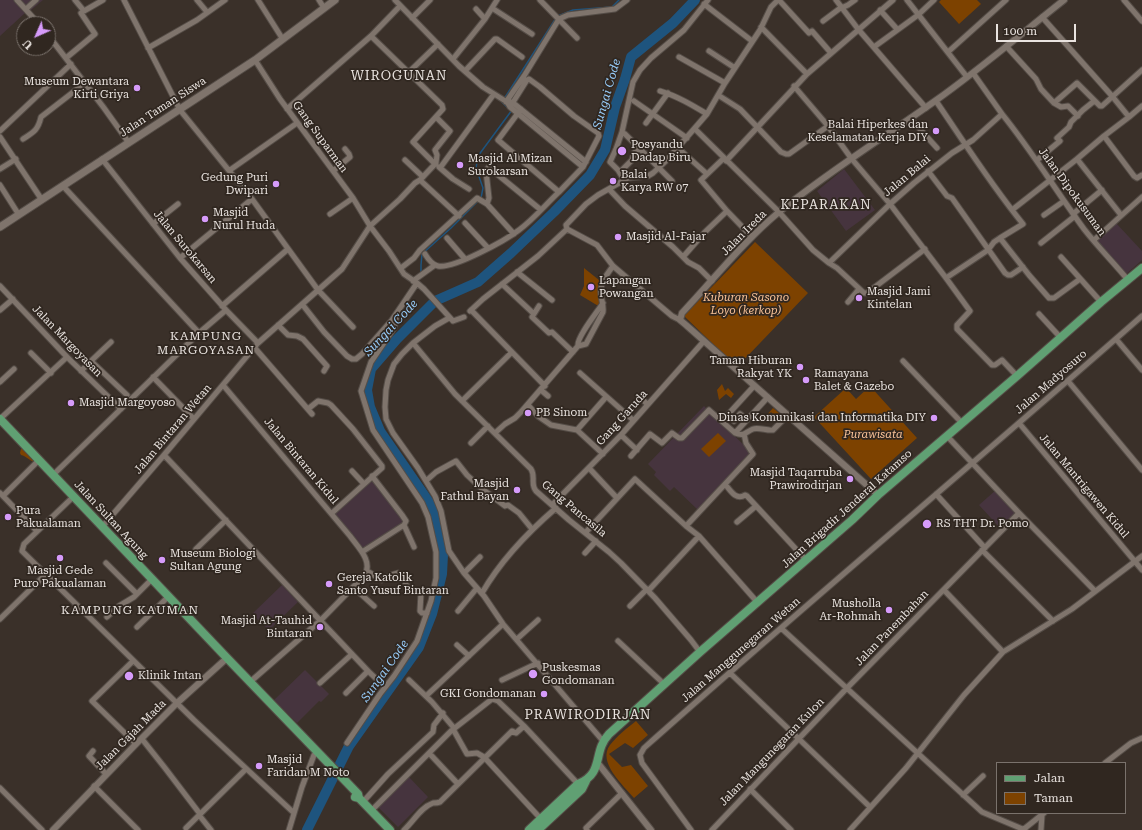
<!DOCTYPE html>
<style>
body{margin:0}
#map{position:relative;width:1142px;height:830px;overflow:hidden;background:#3a3029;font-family:"Roboto Serif",serif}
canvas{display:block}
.legend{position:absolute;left:996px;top:762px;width:130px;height:52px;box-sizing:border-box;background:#302720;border:1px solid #7a726c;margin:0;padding:5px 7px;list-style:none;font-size:12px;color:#e9e3df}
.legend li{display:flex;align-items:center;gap:8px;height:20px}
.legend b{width:20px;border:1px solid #7a726c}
.north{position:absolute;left:16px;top:16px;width:40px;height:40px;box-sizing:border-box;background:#302720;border:1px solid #7a726c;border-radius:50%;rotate:225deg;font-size:11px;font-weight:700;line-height:16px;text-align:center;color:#e9e3df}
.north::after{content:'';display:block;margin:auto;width:14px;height:18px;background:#d69bfa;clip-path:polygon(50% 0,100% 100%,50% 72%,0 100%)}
.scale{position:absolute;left:996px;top:24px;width:80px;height:18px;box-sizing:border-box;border:2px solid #e9e3df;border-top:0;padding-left:5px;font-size:12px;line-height:14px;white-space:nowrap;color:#e9e3df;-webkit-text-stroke:3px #302720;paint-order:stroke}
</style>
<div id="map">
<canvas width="1142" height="830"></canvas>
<ul class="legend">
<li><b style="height:5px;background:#60a073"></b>Jalan</li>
<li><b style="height:11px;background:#7d4200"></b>Taman</li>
</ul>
<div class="north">U</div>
<div class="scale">100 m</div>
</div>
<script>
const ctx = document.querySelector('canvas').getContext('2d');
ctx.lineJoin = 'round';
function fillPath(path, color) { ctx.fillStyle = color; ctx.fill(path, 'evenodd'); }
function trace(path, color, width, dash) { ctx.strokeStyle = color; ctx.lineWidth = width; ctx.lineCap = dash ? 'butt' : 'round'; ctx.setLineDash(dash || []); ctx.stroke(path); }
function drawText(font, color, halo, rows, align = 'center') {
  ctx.font = font + ' "Roboto Serif",serif'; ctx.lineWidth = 3.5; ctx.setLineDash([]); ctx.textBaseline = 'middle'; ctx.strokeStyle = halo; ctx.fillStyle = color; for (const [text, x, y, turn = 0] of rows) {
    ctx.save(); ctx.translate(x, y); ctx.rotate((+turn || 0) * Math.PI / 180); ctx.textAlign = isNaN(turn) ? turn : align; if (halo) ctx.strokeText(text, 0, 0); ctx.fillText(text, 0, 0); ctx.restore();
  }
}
fillPath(new Path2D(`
 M0,0H14L25,13L0,36Z
 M20,0H43L30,11Z
 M844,169L875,210L846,231L817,191Z
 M1116,223L1142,251V260L1124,276L1095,243Z
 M704,406L753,454L698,510L674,487L670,491L654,475L656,472L648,464Z
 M372,477L405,522L364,549L333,513Z
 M996,490L1018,514L1001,529L979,505Z
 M282,585L298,602L269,630L252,614Z
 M305,670L329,694L321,702L319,701L297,723L274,700Z
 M408,776L428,797L398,827L377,806Z`), '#46343e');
fillPath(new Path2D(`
 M941,0H977L981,4L959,24L939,2Z
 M755,242L808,293L737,367L684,316Z
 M584,268L599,280L600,307L580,295L584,286Z
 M722,384L725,391L728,388L734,394L731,398L726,394L719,400L717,390Z
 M870,386L917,438L871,479L814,417L846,388L856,399Z
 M773,408L791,423L779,420L771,412L766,418L765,417Z
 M718,433L726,441L709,457L701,449Z
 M24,448L37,460L34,462C29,460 26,456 21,455L20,453L21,449Z
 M636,721L648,735L633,748L625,743L609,754L622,767L631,765L648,786L634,798C623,785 597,762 610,745C617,736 627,728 636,721Z`), '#7d4200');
trace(new Path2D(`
 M558,16L573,10L612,7L619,0
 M504,99L556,18
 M502,102L507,107
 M481,198L483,188L476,168L478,156L512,110
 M421,273V265L422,254L451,228L478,201`), '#1e547e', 1.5);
trace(new Path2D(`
 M307,830L349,746L419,647L432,614L442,574L443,555L441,539L437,521L429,502L380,431L370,407L367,390L371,369L397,339L435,301L478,282L511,253L554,212L590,175L605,150L615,107L625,79L631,57L673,23L695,0`), '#1e547e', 10);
const minor = new Path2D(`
 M17,0L39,24
 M75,0L84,11L103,0
 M124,0L180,110L252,199L318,290L353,327
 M197,0L207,12
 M258,0L282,38
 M319,0L324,8
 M395,0L459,66L483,87L507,102L510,107L583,167
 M540,0L577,38
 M779,0L809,33L812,31L831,53
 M836,0L858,29L926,108
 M907,0L967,77
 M1124,0L1142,21
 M704,4L752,41
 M492,8L532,34
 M26,9L36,0
 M476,9L485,19
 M880,10L897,29
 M1042,17L1112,96L1129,117L1142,106
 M412,18L430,0
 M823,21L839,9L848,5L855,0
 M761,27L807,74
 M48,35L104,108L129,143
 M371,36L442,105L443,109L413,142L435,164
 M1006,46L1036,79L1041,89L1054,103L1061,107L1068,106L1078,116
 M874,47L918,15L934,0
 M148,48L197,20L225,0
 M709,51L735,68
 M948,52L1006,0
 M679,57L725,83
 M66,58L95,34L81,13L84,11
 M453,59L485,19L497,0
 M255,60L280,99L353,198L370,226L389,251L404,274L417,283L392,320L362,354L356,359H352L347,356L324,332L302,304
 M465,71L495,39H497L522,57
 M409,72L438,44
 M794,86L828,126L851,158L890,204L946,278L988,250L994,242L1000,238L1023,224C991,185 964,142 936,101
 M660,91C677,96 692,105 707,114
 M718,95L740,109L781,152L786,154H789L828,126
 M634,101L687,138
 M506,102L524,76L559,19L568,15L615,9L627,0
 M510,102H512L586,162
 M1054,103L1077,83L1100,106H1102L1142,70
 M510,107L527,80L529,79L540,87L574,116L598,133L599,136L583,167L559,192L498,140L521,109
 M287,109L371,36L400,6
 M1002,114C1032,151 1056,191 1084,229C1098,247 1114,263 1128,280
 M436,117L450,131L435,150L437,155L436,163
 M910,118L937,148
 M646,123L668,93
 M695,129L779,212L813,250L829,263L890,204L914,183L952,153L973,140L1002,114L973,73
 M0,131L71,64
 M625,134L672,181
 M1104,136L1129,117
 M0,137L42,200
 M23,139C34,132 38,130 41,117L85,83
 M678,148L707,174
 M724,158L701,180L727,211L752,237
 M102,159L180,258L226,310L258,343
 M1077,159L1104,136L1134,176L1137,178L1142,175
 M405,160L423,177
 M1037,160L1060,141L1057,138L1069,127L1071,122L1083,110L1093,102H1096
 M726,161L807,74L893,0
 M439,167L453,179L469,189
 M440,168L494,94
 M0,169L16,159
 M230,170L297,123
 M622,170L632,160L634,153L639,149
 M333,171L350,157L349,154L345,149
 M928,171L947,196L952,198L1005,273L1008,275H1011L1023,267
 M420,180L459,216
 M624,180L618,170L610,162L616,149L622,132L633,82L640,70L651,58L684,30L708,0
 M0,185L19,215
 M63,186L199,333
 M609,189L625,206L673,247L688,262L699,268L712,281
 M1012,210L1077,159L1121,215
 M330,214L353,198
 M1073,214L1102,190
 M1044,215L1064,201
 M465,223L488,248
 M153,224L178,204
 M567,229L597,245L613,266L672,316L680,320
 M514,234L487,204L489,198L486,171L488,168L497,174L541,210
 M447,238L465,259
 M1000,238L1029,275L1049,298H1054L1080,279
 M1094,240L1142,197
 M1041,243L1075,216
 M425,254C428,259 433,265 438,266C454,269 506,240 519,230C534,219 546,204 559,192
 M683,257L705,232L727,211
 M1061,257L1101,302
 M180,258L252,199
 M829,263L837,268L864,293H867L925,249
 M401,268L414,258L420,250L477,198L487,204
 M517,272L552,300
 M946,278L970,311L957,325V329L992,365H995L1002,360L1017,376
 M413,281L435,265
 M417,283L424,289L453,321L464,317
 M502,284L533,313
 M0,286L67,357L121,409
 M848,302L859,289
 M222,306L288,249
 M539,306L532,317L549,333L552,332L573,352
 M0,310L13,299
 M471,310L545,386
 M470,311L483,299L538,256L567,229L566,225L586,204L598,195L628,178L648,176L653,173L667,160L707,114L725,83L760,30L771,7L778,0
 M1039,314L1060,337
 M449,318L435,326L413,343L402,354L394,364L388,380L386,390L385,407L386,419L393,433L418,468L435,496L441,511L449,551L464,573L484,596L503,624L603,741
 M278,325L288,335L297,336L303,339L327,366L324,371
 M1116,339L1142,370
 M111,342L91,361L127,395
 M413,343L455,394L531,469C536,477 530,484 536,491L569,520L609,552L621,563L655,598L691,640L700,652
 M578,346L586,344L603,312C604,305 601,300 601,293C600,283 607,274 613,266
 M254,347L312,414
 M31,353L51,373
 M903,361L962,423
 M81,371L91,361
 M580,373L633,420
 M153,377L194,419
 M1068,381L1142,470
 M0,382L14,369
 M223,385L350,536C358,547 374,562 364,576L321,620L250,682
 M541,390L548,396
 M642,399L647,404
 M462,401L512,352
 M528,405L538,416L551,425L577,430L603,454
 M308,409L318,401L328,403L331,405L353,429L382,466V468L332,513
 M728,415L734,421L740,414L747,420
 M0,419L67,357
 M722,421L754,386
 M1019,423L1142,570
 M577,430L606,397
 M495,433L505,424L515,418L521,412L578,346C576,338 598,311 603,303
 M735,433L768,397
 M744,434L746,443L753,454L686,526L699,536L758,603
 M621,435L637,450
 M947,436L1019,513L1095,591
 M471,443L488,426
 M164,455L368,671L346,693
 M631,456L650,434L662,443L672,433L679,438H682L709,410L735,433C745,437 745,432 753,429C759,427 767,431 773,430L788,415
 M589,468L617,498
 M352,471L364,484
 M53,475L199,333L226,310
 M372,476L402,515L406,521L404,525L414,547
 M427,480L436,472L456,461L467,475L481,488L505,506L508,505L519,513L532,529
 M725,484C730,490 736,501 745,495L747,496L806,560
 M0,493L37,531
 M936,494L985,548
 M3,496L39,460
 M73,497L24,544L22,551L194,720L294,813
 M552,505L621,435L704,341
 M737,522L756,506
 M102,527L164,455L258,343L342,269L370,226L400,199L415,183L420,180L436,163
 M586,532L635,479L686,526
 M196,549L226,520
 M982,550L1053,621
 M362,552L404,525
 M585,553L596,541
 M106,563L137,594
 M367,571L382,580L391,575L398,573L402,576L407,586
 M464,573L480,557
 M353,587L374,606
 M944,590L1003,652
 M648,591L699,536
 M482,593C501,560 527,533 556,508
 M630,606L647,589
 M458,611L477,588
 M427,613H422L420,611L421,593C426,591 428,591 433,593
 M107,617L119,606L134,597L152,579
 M0,619L45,575
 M137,627L169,596
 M781,628L982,812L1025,830
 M517,639L538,620
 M618,641L664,684
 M457,645L469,656
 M133,661L92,701L136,744
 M368,671L385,687
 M730,673L870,807
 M409,680L432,702L454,728
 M502,680L538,663
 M320,683L352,654
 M426,696L503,624
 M453,729L467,754L477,753L484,757L541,819
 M142,739L165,768L200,814
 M347,743L380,694L394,676L417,641L431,601L436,578V552L428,517L422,503L373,430L361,391L371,362L394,328L397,314
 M93,751L89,756L106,774
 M429,753L458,784
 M1105,763L1131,743L1142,738
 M94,786L138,830
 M0,788L42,830
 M750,789L791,830
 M963,795L983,776
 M363,802L388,774L433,732L434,725L443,713
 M371,811L451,731L492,699L498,701L524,726L578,784
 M199,815L211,830
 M186,828L246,769
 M1024,829L1044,813
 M289,830L302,787L314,755
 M404,830C413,822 421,807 433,803C435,803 438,803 440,802L512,731L516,733L524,726
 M587,830L586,828L622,793
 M691,830L642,763L640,755L644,748C808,602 977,461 1142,316
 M712,830L847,688L1019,513
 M850,830L906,768L964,695L1003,652L1072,609L1142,556
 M1041,830L1042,815`);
const tertiary = new Path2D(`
 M878,495L686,325L680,320L682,313C714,279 743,242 779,212C828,172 883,138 935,101C979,70 1021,34 1064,0
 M597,762L651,830
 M53,830L136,744L177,703L227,658`);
const secondary = new Path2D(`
 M0,227L255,60L335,0`);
const primary = new Path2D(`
 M0,419L227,658L358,794L359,798
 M355,797L359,798L390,830
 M529,830L578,784C605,773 592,752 609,734L700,652L852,520L878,495L1017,376L1101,302L1142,268
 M538,830L582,789L586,781`);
trace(minor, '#554d47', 7);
trace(tertiary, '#554d47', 8);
trace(secondary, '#554d47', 9);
trace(primary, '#554d47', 10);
trace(minor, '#7f746c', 5);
trace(tertiary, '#7f746c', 6);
trace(secondary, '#7f746c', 7);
trace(primary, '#60a073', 8);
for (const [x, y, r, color] of [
 [137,88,4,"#d69bfa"],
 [936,131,4,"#d69bfa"],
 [622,151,5,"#d69bfa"],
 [460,165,4,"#d69bfa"],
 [613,181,4,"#d69bfa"],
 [276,184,4,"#d69bfa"],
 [205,219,4,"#d69bfa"],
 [618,237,4,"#d69bfa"],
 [591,287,4,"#d69bfa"],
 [859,298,4,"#d69bfa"],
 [800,367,4,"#d69bfa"],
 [806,380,4,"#d69bfa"],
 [71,403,4,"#d69bfa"],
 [528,413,4,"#d69bfa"],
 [934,418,4,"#d69bfa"],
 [850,479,4,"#d69bfa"],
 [517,490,4,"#d69bfa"],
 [8,517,4,"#d69bfa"],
 [927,524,5,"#d69bfa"],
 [60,558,4,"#d69bfa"],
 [162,560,4,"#d69bfa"],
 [329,584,4,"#d69bfa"],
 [889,610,4,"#d69bfa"],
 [320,627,4,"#d69bfa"],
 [533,674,5,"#d69bfa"],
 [129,676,5,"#d69bfa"],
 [544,694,4,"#d69bfa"],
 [259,766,4,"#d69bfa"]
]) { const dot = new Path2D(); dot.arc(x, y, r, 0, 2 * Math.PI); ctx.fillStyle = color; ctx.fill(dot); trace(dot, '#302720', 1.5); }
drawText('11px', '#e9e3df', '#302720', [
 ["Museum Dewantara",129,82,"right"],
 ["Kirti Griya",129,95,"right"],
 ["Balai Hiperkes dan",928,125,"right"],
 ["Keselamatan Kerja DIY",928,138,"right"],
 ["Posyandu",631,145],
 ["Dadap Biru",631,158],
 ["Masjid Al Mizan",468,159],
 ["Surokarsan",468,172],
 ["Balai",621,175],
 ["Karya RW 07",621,188],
 ["Gedung Puri",268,178,"right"],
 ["Dwipari",268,191,"right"],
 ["Masjid",213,213],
 ["Nurul Huda",213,226],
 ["Masjid Al-Fajar",626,237],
 ["Lapangan",599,281],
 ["Powangan",599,294],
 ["Masjid Jami",867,292],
 ["Kintelan",867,305],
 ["Taman Hiburan",792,361,"right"],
 ["Rakyat YK",792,374,"right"],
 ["Ramayana",814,374],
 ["Balet & Gazebo",814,387],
 ["Masjid Margoyoso",79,403],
 ["PB Sinom",536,413],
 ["Dinas Komunikasi dan Informatika DIY",926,418,"right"],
 ["Masjid Taqarruba",842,473,"right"],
 ["Prawirodirjan",842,486,"right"],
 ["Masjid",509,484,"right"],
 ["Fathul Bayan",509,497,"right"],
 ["Pura",16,511],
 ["Pakualaman",16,524],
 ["RS THT Dr. Pomo",936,524],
 ["Museum Biologi",170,554],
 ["Sultan Agung",170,567],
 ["Masjid Gede",60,571,"center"],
 ["Puro Pakualaman",60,584,"center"],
 ["Gereja Katolik",337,578],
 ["Santo Yusuf Bintaran",337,591],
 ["Musholla",881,604,"right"],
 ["Ar-Rohmah",881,617,"right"],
 ["Masjid At-Tauhid",312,621,"right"],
 ["Bintaran",312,634,"right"],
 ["Puskesmas",542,668],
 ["Gondomanan",542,681],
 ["Klinik Intan",138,676],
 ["GKI Gondomanan",536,694,"right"],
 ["Masjid",267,760],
 ["Faridan M Noto",267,773]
], 'left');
drawText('11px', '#e9e3df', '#302720', [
 ["Jalan Taman Siswa",163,107,-33],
 ["Gang Suparman",320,137,54],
 ["Jalan Balai",907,176,-40],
 ["Jalan Dipokusuman",1072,192,54],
 ["Jalan Ireda",744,233,-45],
 ["Jalan Surokarsan",185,247,50],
 ["Jalan Margoyasan",67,341,46],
 ["Jalan Madyosuro",1051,382,-41],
 ["Gang Garuda",622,418,-48],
 ["Jalan Bintaran Wetan",173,429,-50],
 ["Jalan Bintaran Kidul",301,461,50],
 ["Jalan Mantrigawen Kidul",1084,486,50],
 ["Gang Pancasila",574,509,40],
 ["Jalan Brigadir Jenderal Katamso",847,509,-42],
 ["Jalan Sultan Agung",111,520,47],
 ["Jalan Panembahan",892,628,-46],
 ["Jalan Manggunegaran Wetan",741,650,-41],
 ["Jalan Gajah Mada",131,735,-45],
 ["Jalan Mangunegaran Kulon",772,752,-46]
]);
drawText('italic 11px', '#fac398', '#302720', [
 ["Kuburan Sasono",746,298],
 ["Loyo (kerkop)",746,311],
 ["Purawisata",873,435]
]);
drawText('italic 12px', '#98cdfb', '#302720', [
 ["Sungai Code",607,94,-74],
 ["Sungai Code",391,328,-47],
 ["Sungai Code",385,671,-55]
]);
ctx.letterSpacing = '1px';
drawText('12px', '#e9e3df', '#302720', [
 ["KAMPUNG",206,336],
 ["MARGOYASAN",206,350],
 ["KAMPUNG KAUMAN",130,610]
]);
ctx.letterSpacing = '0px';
ctx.letterSpacing = '1px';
drawText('13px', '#e9e3df', '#302720', [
 ["WIROGUNAN",399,76],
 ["KEPARAKAN",826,205],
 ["PRAWIRODIRJAN",588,715]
]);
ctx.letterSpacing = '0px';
</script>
